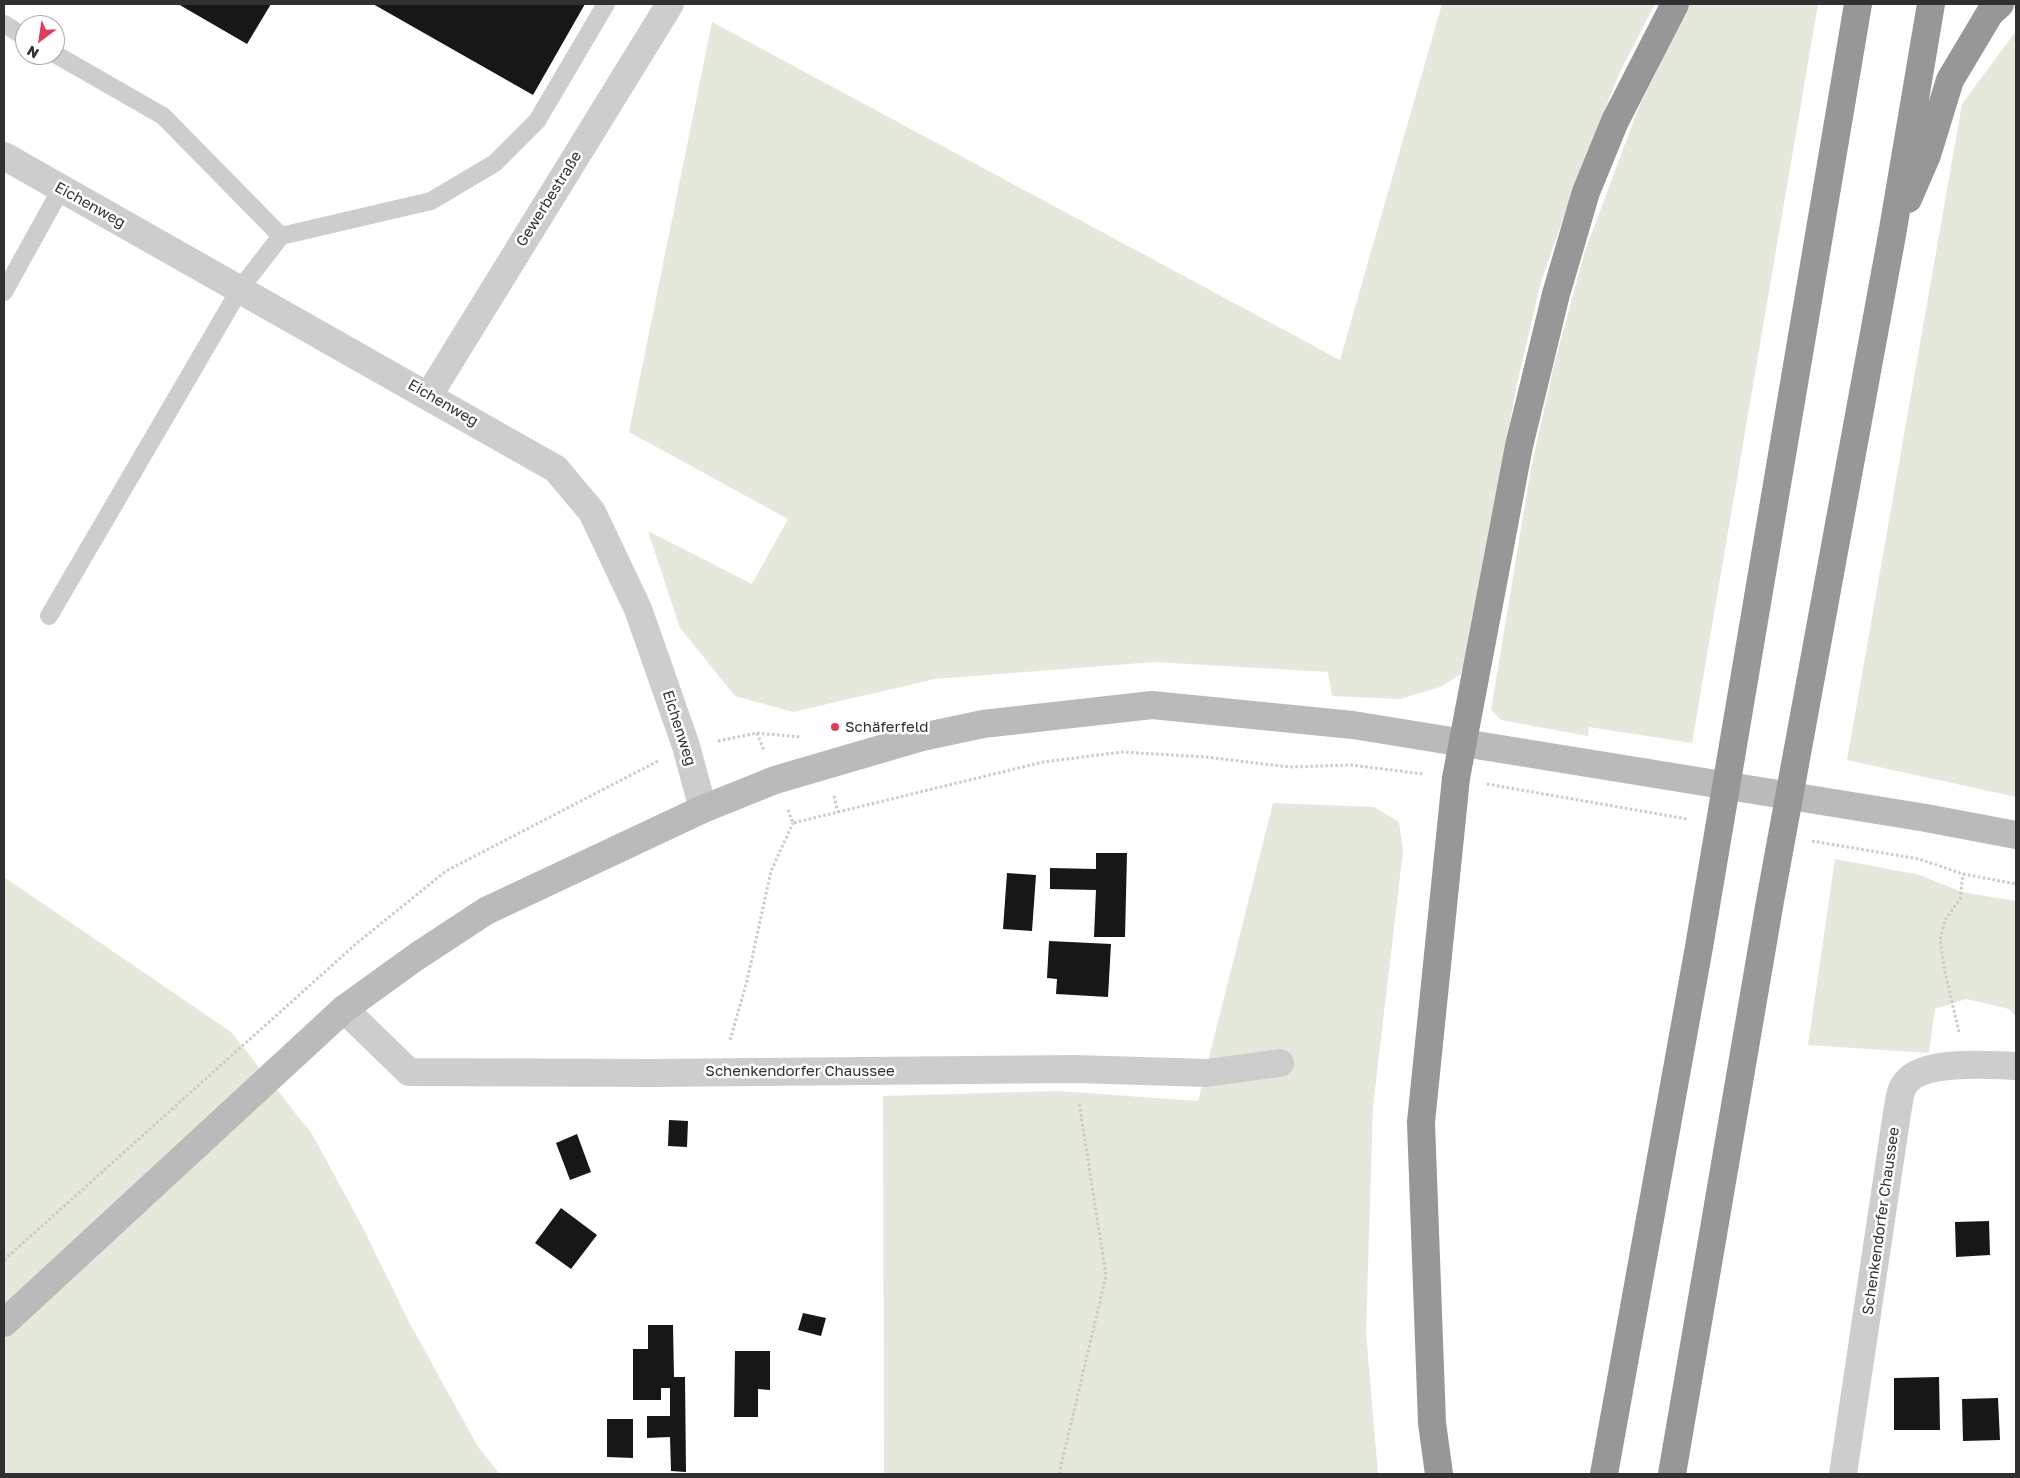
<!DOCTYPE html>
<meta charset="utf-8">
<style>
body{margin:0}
#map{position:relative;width:2020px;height:1478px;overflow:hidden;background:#fff;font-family:"Golos Text",sans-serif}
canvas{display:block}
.frame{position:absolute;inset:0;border:5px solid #303030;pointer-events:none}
.north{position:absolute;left:15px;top:15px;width:50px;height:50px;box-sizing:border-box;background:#fff;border:1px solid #acacac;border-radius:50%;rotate:211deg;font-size:14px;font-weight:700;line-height:20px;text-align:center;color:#303030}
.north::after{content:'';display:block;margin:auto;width:18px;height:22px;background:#db3f5b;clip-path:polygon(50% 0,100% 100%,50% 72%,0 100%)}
</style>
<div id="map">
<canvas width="2020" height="1478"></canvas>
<div class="frame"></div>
<div class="north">N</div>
</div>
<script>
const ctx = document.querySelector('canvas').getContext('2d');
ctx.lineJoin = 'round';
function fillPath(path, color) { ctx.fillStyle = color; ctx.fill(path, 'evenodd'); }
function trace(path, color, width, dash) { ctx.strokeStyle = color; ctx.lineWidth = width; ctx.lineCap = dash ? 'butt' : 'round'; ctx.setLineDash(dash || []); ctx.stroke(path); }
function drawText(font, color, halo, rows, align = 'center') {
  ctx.font = font + ' "Golos Text",sans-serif'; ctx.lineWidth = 5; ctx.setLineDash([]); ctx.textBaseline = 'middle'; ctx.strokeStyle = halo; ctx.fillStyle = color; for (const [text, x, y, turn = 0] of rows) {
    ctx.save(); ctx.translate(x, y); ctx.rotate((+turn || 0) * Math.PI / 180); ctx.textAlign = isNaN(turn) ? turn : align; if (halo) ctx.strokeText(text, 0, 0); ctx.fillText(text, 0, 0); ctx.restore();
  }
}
fillPath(new Path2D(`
 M1442,4H1655L1620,72L1580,171L1541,282L1517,384L1468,654L1460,675L1440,687L1400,699L1332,696L1328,672L1155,662L935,679L793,712L735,696L680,628L648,531L752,584L788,519L629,432L712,22L1340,360Z
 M1690,4H1818L1692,743L1589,727L1588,736L1501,720L1491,710L1531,468L1554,365L1585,251L1638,109Z
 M2016,31V797L1847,760L1962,104Z
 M1273,803L1374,807L1399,822L1403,851L1373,1106L1366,1332L1378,1474H884L883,1096L1058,1091L1198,1101Z
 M1835,859L1920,875L1962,892L2016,901V1017L2009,1009L1966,999L1935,1009L1929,1053L1808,1045Z
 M4,877L231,1032L312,1134L361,1224L409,1322L478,1447L500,1474H4Z`), '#e5e9dc');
fillPath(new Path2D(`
 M178,4H271L247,44Z
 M373,4H585L533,95Z
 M1096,853H1127L1125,937H1094L1096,890L1050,889V868L1096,869Z
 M1007,873L1036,875L1032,931L1003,929Z
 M1049,941L1111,944L1108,997L1056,994L1057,979L1047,978Z
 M669,1120L688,1121L687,1147L668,1146Z
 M577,1134L591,1172L570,1180L556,1143Z
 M561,1208L597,1235L571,1269L535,1243Z
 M1989,1221L1990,1255L1956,1257L1955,1222Z
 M803,1313L826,1318L821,1336L798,1330Z
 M648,1325H673L674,1377H685L686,1472L671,1471L670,1437L647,1438V1416H670V1388H661V1400H633V1349H648Z
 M735,1351H770V1390L758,1389V1417H734Z
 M1939,1377L1940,1430H1894V1378Z
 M1998,1398L2000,1440L1963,1441L1962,1399Z
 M607,1419H633V1458L607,1457Z`), '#171717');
trace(new Path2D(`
 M757,733L801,737
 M718,741L757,733L764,751
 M1487,784L1687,819
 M834,796L838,812
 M788,810L793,823L1043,762L1122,752L1206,757L1289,767L1351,765L1424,774
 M1812,841L1919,859L1963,874L2016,884
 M1959,1032L1945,972L1940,940L1945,920L1960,899L1963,874
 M730,1040L747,981L771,871L793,823
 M4,1260L357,943L446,871L658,761
 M1059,1474L1106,1276L1079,1102`), '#cacaca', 3, [2.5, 2.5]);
trace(new Path2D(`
 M4,24L25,37
 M55,54L163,116L281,236
 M4,292L61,189
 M49,616L240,289L281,236L431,201L495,163L537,121L606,4`), '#cdcdcd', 18);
trace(new Path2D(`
 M4,156L556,469L592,512L638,609L686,746L703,809
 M429,395L670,4
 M344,1009L409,1072L653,1073L1075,1069L1207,1073L1280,1063
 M1843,1474L1897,1113C1899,1105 1899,1094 1903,1087C1917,1058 1989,1065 2016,1066`), '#cdcdcd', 28);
trace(new Path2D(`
 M4,1323L344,1009L416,957L486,911L703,809L775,780L922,737L983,724L1152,705L1353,725L1926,818L2016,835`), '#bababa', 28);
trace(new Path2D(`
 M1908,199L1927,155L1950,80L1990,13L2000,4
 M1439,1474L1432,1423L1421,1122L1456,778L1519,446L1556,294L1586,192L1615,121L1675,4
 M1604,1474L1699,947L1858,4
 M1672,1474L1770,901L1892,235L1931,4`), '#979797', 28);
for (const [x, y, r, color] of [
 [835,727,5,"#db3f5b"]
]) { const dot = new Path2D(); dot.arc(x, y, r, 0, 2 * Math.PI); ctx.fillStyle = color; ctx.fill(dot); trace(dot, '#fff', 2); }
drawText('15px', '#303030', '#fff', [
 ["Gewerbestraße",549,199,-58],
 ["Eichenweg",90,205,29],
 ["Eichenweg",443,403,30],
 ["Eichenweg",679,728,72],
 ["Schenkendorfer Chaussee",800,1071],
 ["Schenkendorfer Chaussee",1881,1221,-82]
]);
drawText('15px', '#303030', '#fff', [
 ["Schäferfeld",845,727]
], 'left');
</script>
